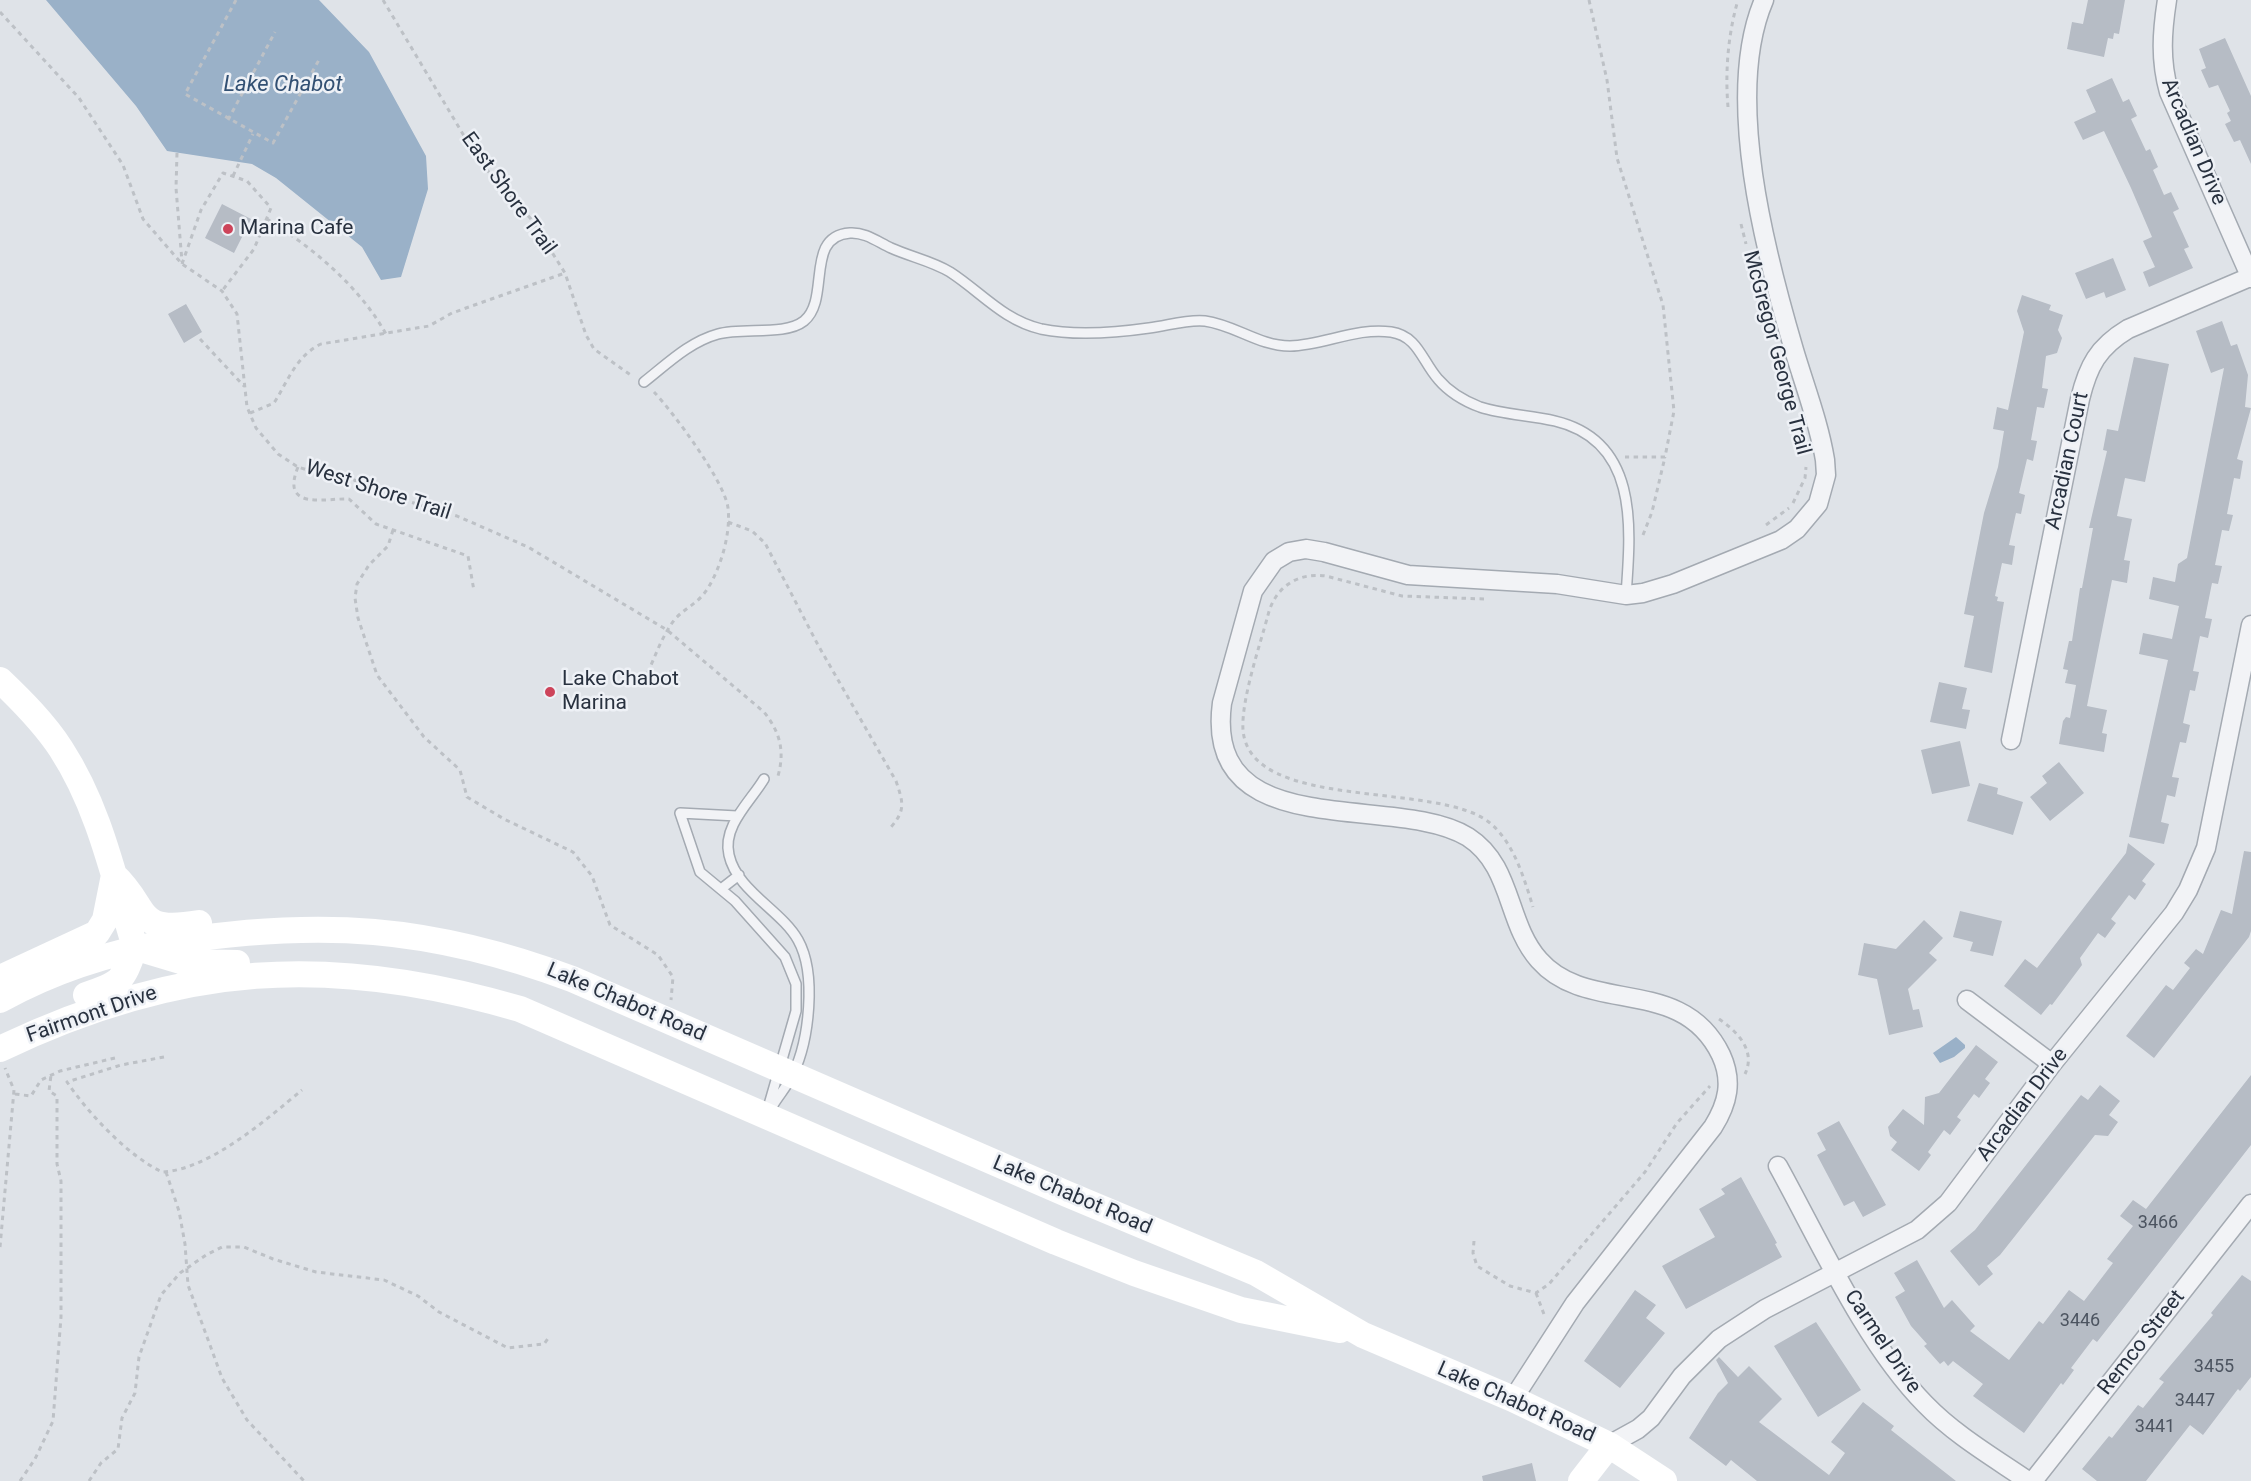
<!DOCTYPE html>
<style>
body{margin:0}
canvas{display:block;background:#dfe3e8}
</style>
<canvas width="2251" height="1481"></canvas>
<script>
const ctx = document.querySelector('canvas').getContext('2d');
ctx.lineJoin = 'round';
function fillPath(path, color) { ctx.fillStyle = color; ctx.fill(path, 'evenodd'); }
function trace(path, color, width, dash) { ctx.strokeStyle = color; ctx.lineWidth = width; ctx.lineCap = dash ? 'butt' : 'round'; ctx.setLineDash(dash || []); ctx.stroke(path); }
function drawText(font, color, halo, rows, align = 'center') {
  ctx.font = font + ' Roboto,sans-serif'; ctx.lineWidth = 5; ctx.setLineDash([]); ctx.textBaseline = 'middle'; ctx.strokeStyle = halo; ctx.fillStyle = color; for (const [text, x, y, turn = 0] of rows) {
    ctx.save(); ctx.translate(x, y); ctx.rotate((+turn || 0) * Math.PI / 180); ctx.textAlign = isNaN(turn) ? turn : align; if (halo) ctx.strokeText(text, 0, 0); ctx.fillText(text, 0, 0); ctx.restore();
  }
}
fillPath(new Path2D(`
 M46,0H319L369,52L426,156L428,189L401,277L381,280L362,247L276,178L252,164L167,151L136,106Z
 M1956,1037L1965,1045V1048L1954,1057L1940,1063L1933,1053Z`), '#9ab1c8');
fillPath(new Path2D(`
 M2088,0H2125L2119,34L2114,33L2113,39L2108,38L2104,57L2067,49L2072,22L2083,24Z
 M2225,38L2251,96V164L2240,140L2234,142L2225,124L2231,121L2227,113L2230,111L2218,85L2209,88L2201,70L2206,68L2199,49Z
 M2112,78L2123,102L2129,99L2137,116L2131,119L2146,151L2150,149L2158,167L2153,170L2164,195L2171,192L2179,209L2173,212L2189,247L2184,249L2193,268L2149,287L2143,272L2155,267L2143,241L2152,237L2131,188L2104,131L2083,140L2074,122L2096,112L2086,90Z
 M222,204L251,219L234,253L205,238Z
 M2113,258L2126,290L2106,298L2104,292L2086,299L2075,273Z
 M2022,295L2051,305L2049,310L2063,315L2058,330L2062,338L2057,353L2046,356L2042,388L2048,389L2044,408L2037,407L2031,440L2037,441L2033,461L2027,459L2019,493L2025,495L2021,514L2016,513L2009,545L2015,546L2012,565L2002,563L1995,596L1998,597L1997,601L2004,602L1992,673L1964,667L1974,616L1964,614L1984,513L1998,467L2004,431L1993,429L1997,407L2008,410L2024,332L2017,311Z
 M186,304L202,332L184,343L168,314Z
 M2222,321L2231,346L2237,344L2248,375L2245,407L2251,408L2237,459L2243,461L2240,479L2234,478L2227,514L2233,515L2229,531L2222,530L2215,565L2222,566L2218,584L2212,583L2205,618L2212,619L2208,638L2200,636L2193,671L2199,672L2195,691L2190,690L2183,723L2190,725L2186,743L2180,742L2172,777L2179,778L2175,797L2167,795L2161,822L2169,824L2164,844L2129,837L2168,660L2139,654L2143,633L2172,639L2179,606L2149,599L2153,577L2175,582L2178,564L2187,558L2224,368L2211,373L2196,331Z
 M2134,357L2169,364L2145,482L2125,478L2117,516L2132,519L2124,560L2130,561L2127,583L2112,580L2087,706L2107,710L2102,733L2107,734L2104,752L2059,744L2063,721L2066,717L2070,718L2076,685L2065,683L2068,670L2063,669L2069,641H2072L2080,588H2082L2093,528H2089L2107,451L2103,450L2107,429L2118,431Z
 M1939,682L1967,688L1962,709L1970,710L1966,729L1930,722Z
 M1960,741L1970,786L1932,794L1921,750Z
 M2059,762L2084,793L2050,821L2030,797L2047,783L2042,776Z
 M1979,783L1998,788L1997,794L2023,802L2013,835L1967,821Z
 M2128,843L2155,864L2142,881L2146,884L2135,900L2129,895L2111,919L2116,923L2105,938L2098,933L2080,958L2082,965L2052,1005L2050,1004L2041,1015L2004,986L2025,959L2037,968L2126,853Z
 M2244,851L2251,852V931L2249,937L2154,1058L2126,1036L2166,985L2173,990L2190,968L2184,963L2196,949L2203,954L2221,910L2232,914Z
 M1960,911L2002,921L1993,956L1970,951L1973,942L1953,937Z
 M1924,920L1943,938L1929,953L1937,960L1908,989L1913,1010L1919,1009L1923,1027L1889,1035L1877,979L1858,975L1864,943L1896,949Z
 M1976,1045L1998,1062L1985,1079L1990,1083L1979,1098L1974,1094L1957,1117L1961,1120L1950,1135L1944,1130L1928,1152L1931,1155L1919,1171L1891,1150L1897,1142L1890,1136L1888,1127L1903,1109L1924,1125L1925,1097L1939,1093Z
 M2251,1075V1145L2097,1342L2093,1339L2071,1368L2074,1370L2063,1385L2061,1383L2024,1433L1973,1396L1983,1384L1953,1361L1948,1366L1944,1361L1940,1364L1924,1346L1927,1344L1911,1326L1895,1297L1905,1291L1894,1273L1917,1260L1944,1308L1952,1300L1975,1326L1970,1331L2009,1360L2039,1321L2043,1324L2069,1290L2084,1301L2113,1263L2107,1259L2133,1226L2120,1216L2133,1200L2146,1209Z
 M2100,1085L2120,1101L2109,1115L2118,1122L2108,1136L2095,1135L2000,1255L1987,1266L1993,1274L1979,1286L1950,1251L1975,1230L2081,1095L2088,1100Z
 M1839,1121L1886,1205L1863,1217L1854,1201L1844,1206L1817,1155L1826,1150L1817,1133Z
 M1741,1177L1777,1243L1775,1244L1782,1257L1686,1309L1662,1266L1715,1237L1699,1209L1725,1194L1721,1189Z
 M2242,1275L2251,1281V1377L2240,1391L2238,1389L2203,1435L2190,1425L2146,1481H2097L2082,1469L2109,1436L2112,1438L2138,1405L2143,1408L2164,1382L2159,1379L2213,1315L2211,1313Z
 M1635,1290L1656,1305L1646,1318L1665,1333L1620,1388L1584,1361Z
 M1816,1322L1861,1390L1818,1417L1774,1346Z
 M1719,1357L1738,1377L1749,1366L1782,1399L1759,1422L1829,1475L1845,1453L1831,1442L1863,1402L1894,1426L1891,1430L1956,1481H1757L1731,1460L1726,1466L1689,1438L1718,1393L1728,1383L1716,1360Z
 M1532,1463L1536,1481H1483L1482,1476Z`), '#b6bcc5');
const lane = new Path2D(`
 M644,382C667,364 689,342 718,334C743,327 785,336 804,321C831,299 804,236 850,233C865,232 878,242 891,248C911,257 932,261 950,272C981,292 1003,320 1041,329C1075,336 1114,333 1149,328C1167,326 1187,319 1205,321C1235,325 1259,346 1290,346C1324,345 1357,327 1391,332C1418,336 1422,361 1438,379C1449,392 1464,401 1480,407C1504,415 1531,415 1555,421C1639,441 1631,527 1626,595
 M764,779C751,801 722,826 729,855C737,891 781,910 798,940C817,974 809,1041 793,1074C788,1085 779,1095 773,1105
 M737,816L680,813L700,872L735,901L785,957L796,984V1011L766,1115
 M721,889L739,875`);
const street = new Path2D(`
 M2167,0C2162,32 2160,60 2169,92L2251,278
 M2011,740L2080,399C2088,366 2098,347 2128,329L2250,277
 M1967,1000L2052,1064
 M1778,1166C1820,1242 1865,1343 1925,1404C1955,1435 1993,1457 2028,1481
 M1513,1399L1575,1303L1713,1127C1728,1103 1733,1081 1721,1055C1682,974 1588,1016 1539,960C1506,923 1513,866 1468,837C1396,792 1203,847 1222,703L1253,591L1274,561L1289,552L1306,549L1324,552L1408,575L1557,584L1626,595L1643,593L1673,584L1781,540L1797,529L1818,504L1826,475L1825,460C1819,423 1805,387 1794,350C1766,255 1723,95 1764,0
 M1609,1445L1638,1429L1651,1418L1682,1376L1719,1339L1765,1309L1917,1230L1948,1203L2052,1064L2174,913L2188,890L2206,848L2251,625
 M2033,1481L2251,1204`);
trace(lane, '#a4aab2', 12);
trace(street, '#a4aab2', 21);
trace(new Path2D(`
 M236,0L185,94L273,143L320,58
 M383,0L479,161L531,219L565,273L586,335L594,349L632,376
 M1589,0L1607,80L1617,158L1663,305L1674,411L1665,457H1625
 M0,12L79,98L123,165L143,219L182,264L222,291L237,314L247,407L256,428L278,454L298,467L317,473L354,480L394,497L457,516L528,547L667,630L764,712C780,732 785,751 778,776
 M1728,107C1725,72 1728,34 1738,0
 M228,120L275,32
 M177,153L176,188L182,262
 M233,176L253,134
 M267,219C313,248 359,286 386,334
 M1741,224L1746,244
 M182,264L201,210L223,173L247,181L271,208L254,249L222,291
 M200,339L244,386
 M250,413L274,403C288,381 296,356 321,344L429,326L452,313L565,273
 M298,467C280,511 325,498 349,499L376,524L468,556L474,591
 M1793,503L1805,478L1806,467
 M728,522L752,531L765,543L818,645L896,781C903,802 906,810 891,827
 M1766,525L1789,508
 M393,530L388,546L369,565L357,584L355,598L358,618L377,675L424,737L460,770L467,797L504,819L573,852L592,876L610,925L658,955L673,977L671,1000
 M1643,535L1652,512L1665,457
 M1484,599L1402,596L1326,576C1298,572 1275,587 1268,615C1260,645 1241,700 1243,730C1250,813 1438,780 1490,823C1514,843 1524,878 1533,907
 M644,681C654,660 661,637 675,619C686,607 698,604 708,588C721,567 731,533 728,508C725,482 673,412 654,392
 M1719,1019C1738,1032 1756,1051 1745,1074
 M164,1057L121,1065L67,1082C89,1114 127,1155 162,1172C209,1170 267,1119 302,1090
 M15,1094L31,1096L41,1080L60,1071L115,1058
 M166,1172L179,1211L185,1244L188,1285L222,1378L247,1420L304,1481
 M1474,1241L1473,1253L1477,1266L1510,1286L1536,1293L1549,1284L1645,1172L1677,1123L1710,1086
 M0,1247L14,1090L5,1068
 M1536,1293L1545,1317
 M20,1481L35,1459L53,1421L61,1317V1181L57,1164V1096L49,1091L51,1075
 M89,1481L101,1463L118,1449L122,1418L135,1393L139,1357L161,1295L180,1273L206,1255L222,1247H244L273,1259L316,1272L384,1280L418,1296L439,1312L508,1348L544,1344L549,1337`), '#bdc1c6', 3, [4.5, 4.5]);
trace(lane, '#f2f3f6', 9);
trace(street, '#f2f3f6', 18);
trace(new Path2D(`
 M0,680C22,701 44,723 61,749C100,809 114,879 135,947
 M144,950L184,962L237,963
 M0,978L97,933L105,920L114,875C151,910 133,934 199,923
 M86,995C122,983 122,982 135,947
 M0,1000C54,970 111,952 171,942C320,919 430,926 572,979L1067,1194L1256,1273L1363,1335L1513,1399L1609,1445L1664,1481
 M0,1049C179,963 330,953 520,1009L1056,1242L1134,1273L1241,1310L1340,1330
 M1581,1481L1609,1445`), '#fff', 26);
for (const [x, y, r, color] of [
 [228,229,6,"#cd445a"],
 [550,692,6,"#cd445a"]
]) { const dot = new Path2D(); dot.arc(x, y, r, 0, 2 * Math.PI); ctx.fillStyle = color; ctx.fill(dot); trace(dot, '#eef1f6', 2); }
drawText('18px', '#4c5460', null, [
 ["3466",2158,1223],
 ["3446",2080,1321],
 ["3455",2214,1367],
 ["3447",2195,1401],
 ["3441",2155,1427]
]);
drawText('21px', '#28313f', '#eef1f6', [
 ["Arcadian Drive",2193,142,67],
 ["East Shore Trail",508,194,54],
 ["McGregor George Trail",1776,353,75],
 ["Arcadian Court",2068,461,-78],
 ["West Shore Trail",378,491,18],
 ["Lake Chabot Road",626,1003,23],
 ["Fairmont Drive",92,1015,-19],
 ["Arcadian Drive",2023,1105,-53],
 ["Lake Chabot Road",1072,1196,23],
 ["Carmel Drive",1882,1342,56],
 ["Remco Street",2142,1343,-52],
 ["Lake Chabot Road",1516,1403,24]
]);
drawText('21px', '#28313f', '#eef1f6', [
 ["Marina Cafe",240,229],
 ["Lake Chabot",562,680],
 ["Marina",562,704]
], 'left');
drawText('italic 22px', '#325073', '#eef1f6', [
 ["Lake Chabot",283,85]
]);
</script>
